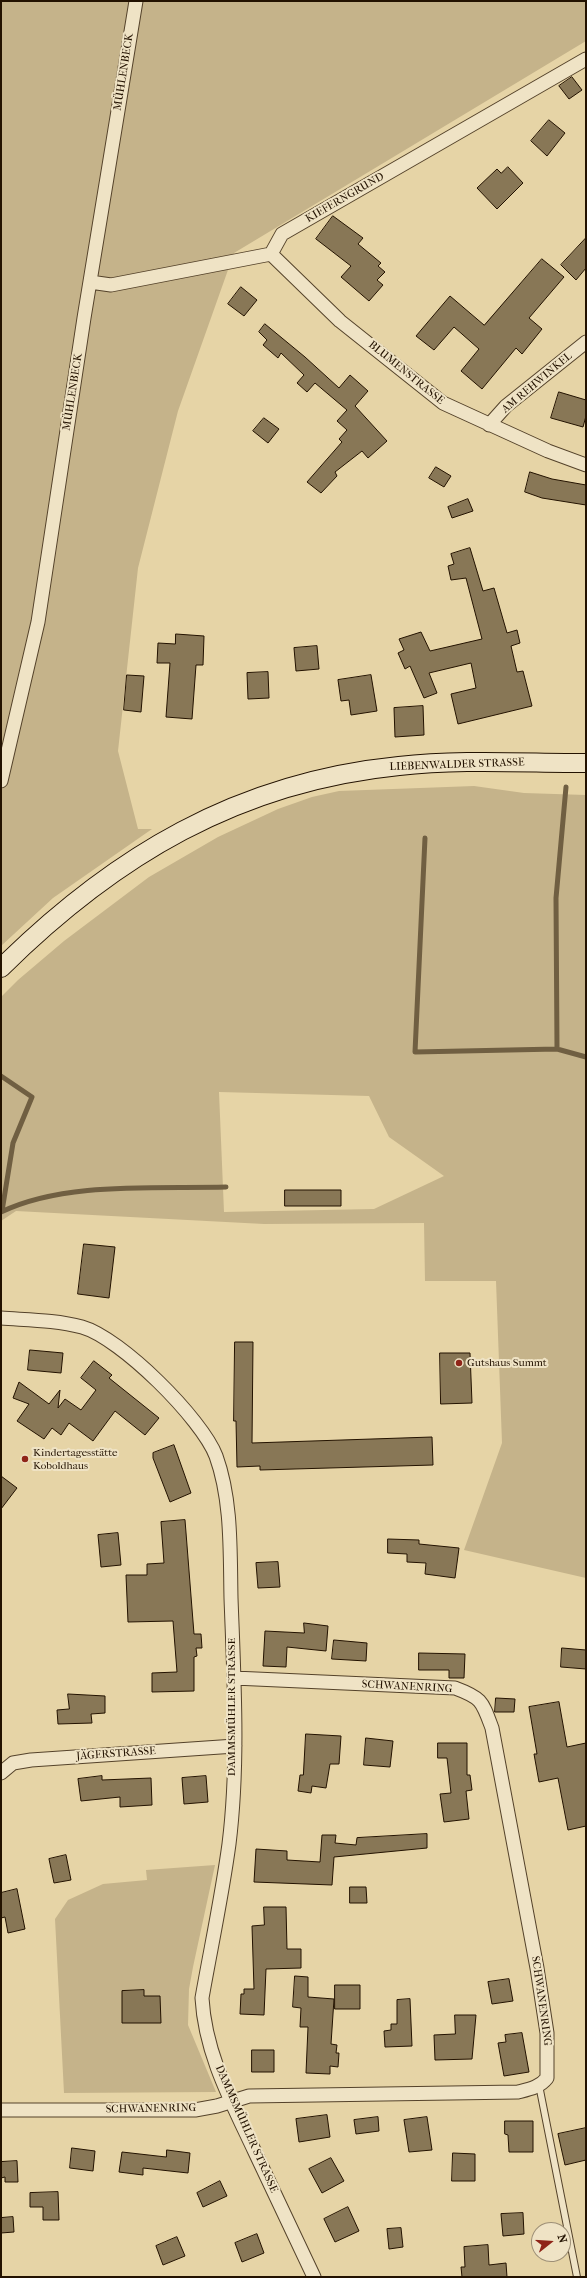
<!DOCTYPE html>
<meta charset="utf-8">
<style>
body{margin:0}
#map{position:relative;width:587px;height:2278px;overflow:hidden;background:#e6d4a6;font-family:"IM FELL French Canon",serif}
canvas{display:block}
.frame{position:absolute;inset:0;border:2px solid #231200;pointer-events:none}
.north{position:absolute;left:531px;top:2222px;width:40px;height:40px;box-sizing:border-box;background:#efe3c5;border:1px solid #9d8f76;border-radius:50%;rotate:73deg;font-size:11px;font-weight:700;line-height:16px;text-align:center;color:#231200}
.north::after{content:'';display:block;margin:auto;width:14px;height:18px;background:#8f2418;clip-path:polygon(50% 0,100% 100%,50% 72%,0 100%)}
</style>
<div id="map">
<canvas width="587" height="2278"></canvas>
<div class="frame"></div>
<div class="north">N</div>
</div>
<script>
const ctx = document.querySelector('canvas').getContext('2d');
ctx.lineJoin = 'round';
function fillPath(path, color) { ctx.fillStyle = color; ctx.fill(path, 'evenodd'); }
function trace(path, color, width, dash) { ctx.strokeStyle = color; ctx.lineWidth = width; ctx.lineCap = dash ? 'butt' : 'round'; ctx.setLineDash(dash || []); ctx.stroke(path); }
function drawText(font, color, halo, rows, align = 'center') {
  ctx.font = font + ' "IM FELL French Canon",serif'; ctx.lineWidth = 4; ctx.setLineDash([]); ctx.textBaseline = 'middle'; ctx.strokeStyle = halo; ctx.fillStyle = color; for (const [text, x, y, turn = 0] of rows) {
    ctx.save(); ctx.translate(x, y); ctx.rotate((+turn || 0) * Math.PI / 180); ctx.textAlign = isNaN(turn) ? turn : align; if (halo) ctx.strokeText(text, 0, 0); ctx.fillText(text, 0, 0); ctx.restore();
  }
}
fillPath(new Path2D(`
 M1,1H586V41L234,253L178,411L138,568L118,751L138,829H152L53,898L1,946Z
 M474,786L524,793L586,795V1578L464,1550L502,1443L496,1281H425L424,1223L264,1224L16,1211L1,1221V997L18,980L64,941L149,877L218,837L278,809L312,797L339,791ZM219,1092L369,1096L389,1137L444,1176L374,1209L224,1212Z
 M215,1865L193,1967L189,1989L188,2025L216,2092L64,2093L55,1919L68,1900L103,1884L147,1880L146,1870Z`), '#c5b38a');
trace(new Path2D(`
 M566,787L556,898L557,1049L586,1057
 M425,838L415,1052L557,1049
 M1,1076L32,1097L13,1143L2,1211
 M1,1212C65,1181 157,1189 226,1187`), '#705f42', 5);
const building = new Path2D(`
 M572,77L582,90L569,99L559,86Z
 M549,120L565,133L547,156L531,141Z
 M508,167L523,183L497,209L477,188L497,169L501,173Z
 M333,216L363,238L358,244L381,263L378,266L385,272L377,280L383,285L369,301L341,277L351,266L316,239Z
 M586,238V268L576,280L561,265Z
 M542,259L564,277L529,318L542,329L522,354L516,348L482,389L461,371L479,349L454,327L434,350L416,336L450,296L484,325Z
 M241,287L257,300L244,316L228,304Z
 M265,324L305,357L339,388L350,375L368,391L355,406L387,441L368,458L362,451L335,472L337,476L321,493L307,482L342,442L339,439L347,430L337,421L347,410L315,383L307,392L297,383L304,375L281,353L278,358L263,345L267,340L259,332Z
 M559,392L586,400V416L583,427L551,418Z
 M264,418L279,429L268,443L253,431Z
 M436,467L451,476L444,487L429,478Z
 M530,472L552,479L586,485V505L542,498L525,492Z
 M468,499L473,511L452,518L448,507Z
 M470,548L483,591L494,588L507,633L517,630L520,643L511,646L517,672L523,671L532,706L458,724L451,694L476,688L471,663L429,673L437,693L424,698L410,666L405,669L398,653L404,650L399,639L421,632L430,651L482,639L466,578L451,580L448,566L454,564L451,554Z
 M176,634L204,636L203,665H196L192,719L166,717L170,663H157L158,643L175,644Z
 M317,646L319,669L296,671L294,648Z
 M268,672L269,698L248,699L247,673Z
 M127,675L144,676L141,712L124,710Z
 M371,675L377,711L351,715L349,700L341,701L338,680Z
 M423,706L424,735L395,737L394,708Z
 M285,1190H341V1206H285Z
 M84,1244L115,1247L109,1298L78,1294Z
 M235,1342H253L252,1443L432,1437L433,1465L260,1470V1466L237,1467L236,1421H234Z
 M30,1350L63,1353L61,1373L28,1370Z
 M440,1353H470L472,1403L441,1404Z
 M94,1361L112,1375L109,1378L159,1418L145,1435L115,1411L93,1441L69,1423L61,1435L52,1428L44,1439L17,1421L29,1404L13,1398L19,1382L49,1404L60,1390L58,1408L65,1399L81,1410L96,1390L81,1378Z
 M174,1445L191,1493L170,1502L153,1458V1453Z
 M1,1476L17,1488L1,1509Z
 M185,1520L194,1634H201L202,1648H196L197,1656L194,1657V1691L152,1692V1673L177,1672L173,1621L128,1622L126,1575H147V1564L164,1563L161,1522Z
 M118,1533L121,1565L101,1567L98,1535Z
 M388,1539L419,1540V1544L459,1548L455,1578L425,1574L426,1563L407,1562V1554L388,1553Z
 M278,1562L280,1587L258,1588L256,1563Z
 M304,1623L328,1626L326,1651L287,1647L286,1667L263,1666L265,1631L304,1633Z
 M334,1640L367,1643L366,1661L332,1659Z
 M562,1648L586,1650V1669L561,1667Z
 M419,1653L465,1654L464,1678H449V1670H419Z
 M68,1694L105,1696V1713L91,1714L92,1723L58,1724L57,1710L69,1709Z
 M496,1698L515,1699L514,1712H495Z
 M559,1702L567,1747L586,1743V1826L568,1830L558,1778L539,1782L534,1754H537L529,1707Z
 M306,1734L341,1736L339,1764H330L326,1788L312,1786L311,1793L298,1791L300,1775H303Z
 M366,1738L393,1741L390,1767L364,1765Z
 M438,1743H467V1775H470L472,1790L466,1791L469,1819L444,1822L440,1794L451,1793L447,1758H438Z
 M102,1776V1780L151,1778L152,1805L120,1807V1797L81,1801L78,1779Z
 M206,1776L208,1802L184,1804L182,1778Z
 M427,1834V1848L334,1857L332,1885L254,1882L256,1849L287,1851V1860L320,1862L322,1835H336L335,1843L356,1845L357,1838Z
 M66,1855L71,1880L54,1883L49,1859Z
 M350,1887H366L367,1903H350Z
 M17,1889L25,1929L8,1933L5,1917L1,1918V1893Z
 M264,1907H286L287,1949H301V1968L266,1969L264,2015L240,2014L241,1994H244V1989H254L252,1926L264,1925Z
 M295,1976L308,1977V1997L334,1999L331,2044L337,2045L336,2053H339L338,2067L330,2066V2074L306,2073L308,2027H300L301,2008L293,2007Z
 M509,1979L513,2001L492,2004L488,1982Z
 M335,1985H360V2009H335Z
 M144,1990V1996H160L161,2023H122V1991Z
 M410,1999L412,2046L385,2047L384,2031L391,2030V2024H397V2000Z
 M455,2015H476L472,2059L435,2060L434,2035L455,2034Z
 M522,2033L529,2072L504,2076L498,2043L506,2042L505,2035Z
 M252,2050H274V2072H252Z
 M327,2115L330,2137L299,2142L296,2119Z
 M378,2117L379,2131L356,2134L354,2120Z
 M427,2117L432,2150L409,2152L404,2120Z
 M505,2121H533V2152H509L508,2135L505,2134Z
 M586,2128V2160L565,2165L558,2134Z
 M72,2148L95,2151L93,2171L70,2168Z
 M167,2150L190,2153L188,2173L143,2168V2175L119,2172L122,2152L166,2157Z
 M453,2153L475,2154V2181H452Z
 M331,2158L344,2181L322,2193L309,2169Z
 M17,2161L18,2182H5V2177L1,2178V2162Z
 M220,2181L227,2196L203,2207L197,2193Z
 M58,2192L59,2220H43V2207H30V2193Z
 M348,2207L359,2231L335,2242L324,2219Z
 M523,2213L524,2234L503,2236L501,2214Z
 M13,2217L14,2232L1,2233V2218Z
 M401,2228L403,2247L389,2249L387,2229Z
 M257,2234L264,2253L242,2262L235,2243Z
 M177,2237L185,2256L163,2265L156,2246Z
 M488,2245L489,2265L506,2263L507,2277H462L461,2267H465L464,2247Z`);
fillPath(building, '#887756');
trace(building, '#231200', 1);
const service = new Path2D(`
 M539,2085L577,2277`);
const minor = new Path2D(`
 M271,254L340,321L443,403L548,451L586,465
 M90,282L111,285L271,254L282,234L586,59
 M489,425L506,406L586,342
 M1,781L38,622L84,318L136,1
 M1,1318C28,1320 56,1320 82,1327C121,1338 202,1419 216,1456C232,1500 230,1552 231,1598C234,1680 239,1763 229,1844C222,1896 211,1947 202,1998C205,2053 231,2101 254,2150C274,2192 294,2235 314,2277
 M1,1773L13,1763L31,1760L235,1746
 M1,2110H195L217,2106L249,2096L518,2092C530,2089 540,2087 547,2078V2033L537,1968L492,1728C482,1701 482,1698 455,1688L234,1678`);
const secondary = new Path2D(`
 M1,968C114,856 238,782 399,766C460,759 524,763 586,763`);
trace(service, '#54422a', 8);
trace(minor, '#54422a', 15);
trace(secondary, '#231200', 20);
trace(service, '#efe3c5', 6);
trace(minor, '#efe3c5', 13);
trace(secondary, '#efe3c5', 18);
for (const [x, y, r, color] of [
 [459,1363,4,"#8f2418"],
 [25,1459,4,"#8f2418"]
]) { const dot = new Path2D(); dot.arc(x, y, r, 0, 2 * Math.PI); ctx.fillStyle = color; ctx.fill(dot); trace(dot, '#efe3c5', 1.5); }
drawText('11px', '#231200', '#efe3c5', [
 ["MÜHLENBECK",124,72,-81],
 ["KIEFERNGRUND",345,198,-30],
 ["BLUMENSTRASSE",406,373,39],
 ["AM REHWINKEL",537,383,-40],
 ["MÜHLENBECK",73,392,-81],
 ["LIEBENWALDER STRASSE",457,765,-2],
 ["SCHWANENRING",407,1687,3],
 ["DAMMSMÜHLER STRASSE",232,1707,-90],
 ["JÄGERSTRASSE",116,1754,-4],
 ["SCHWANENRING",541,2001,82],
 ["SCHWANENRING",151,2109,-1],
 ["DAMMSMÜHLER STRASSE",246,2129,66]
]);
drawText('11px', '#231200', '#efe3c5', [
 ["Gutshaus Summt",467,1363],
 ["Kindertagesstätte",33,1453],
 ["Koboldhaus",33,1466]
], 'left');
</script>
